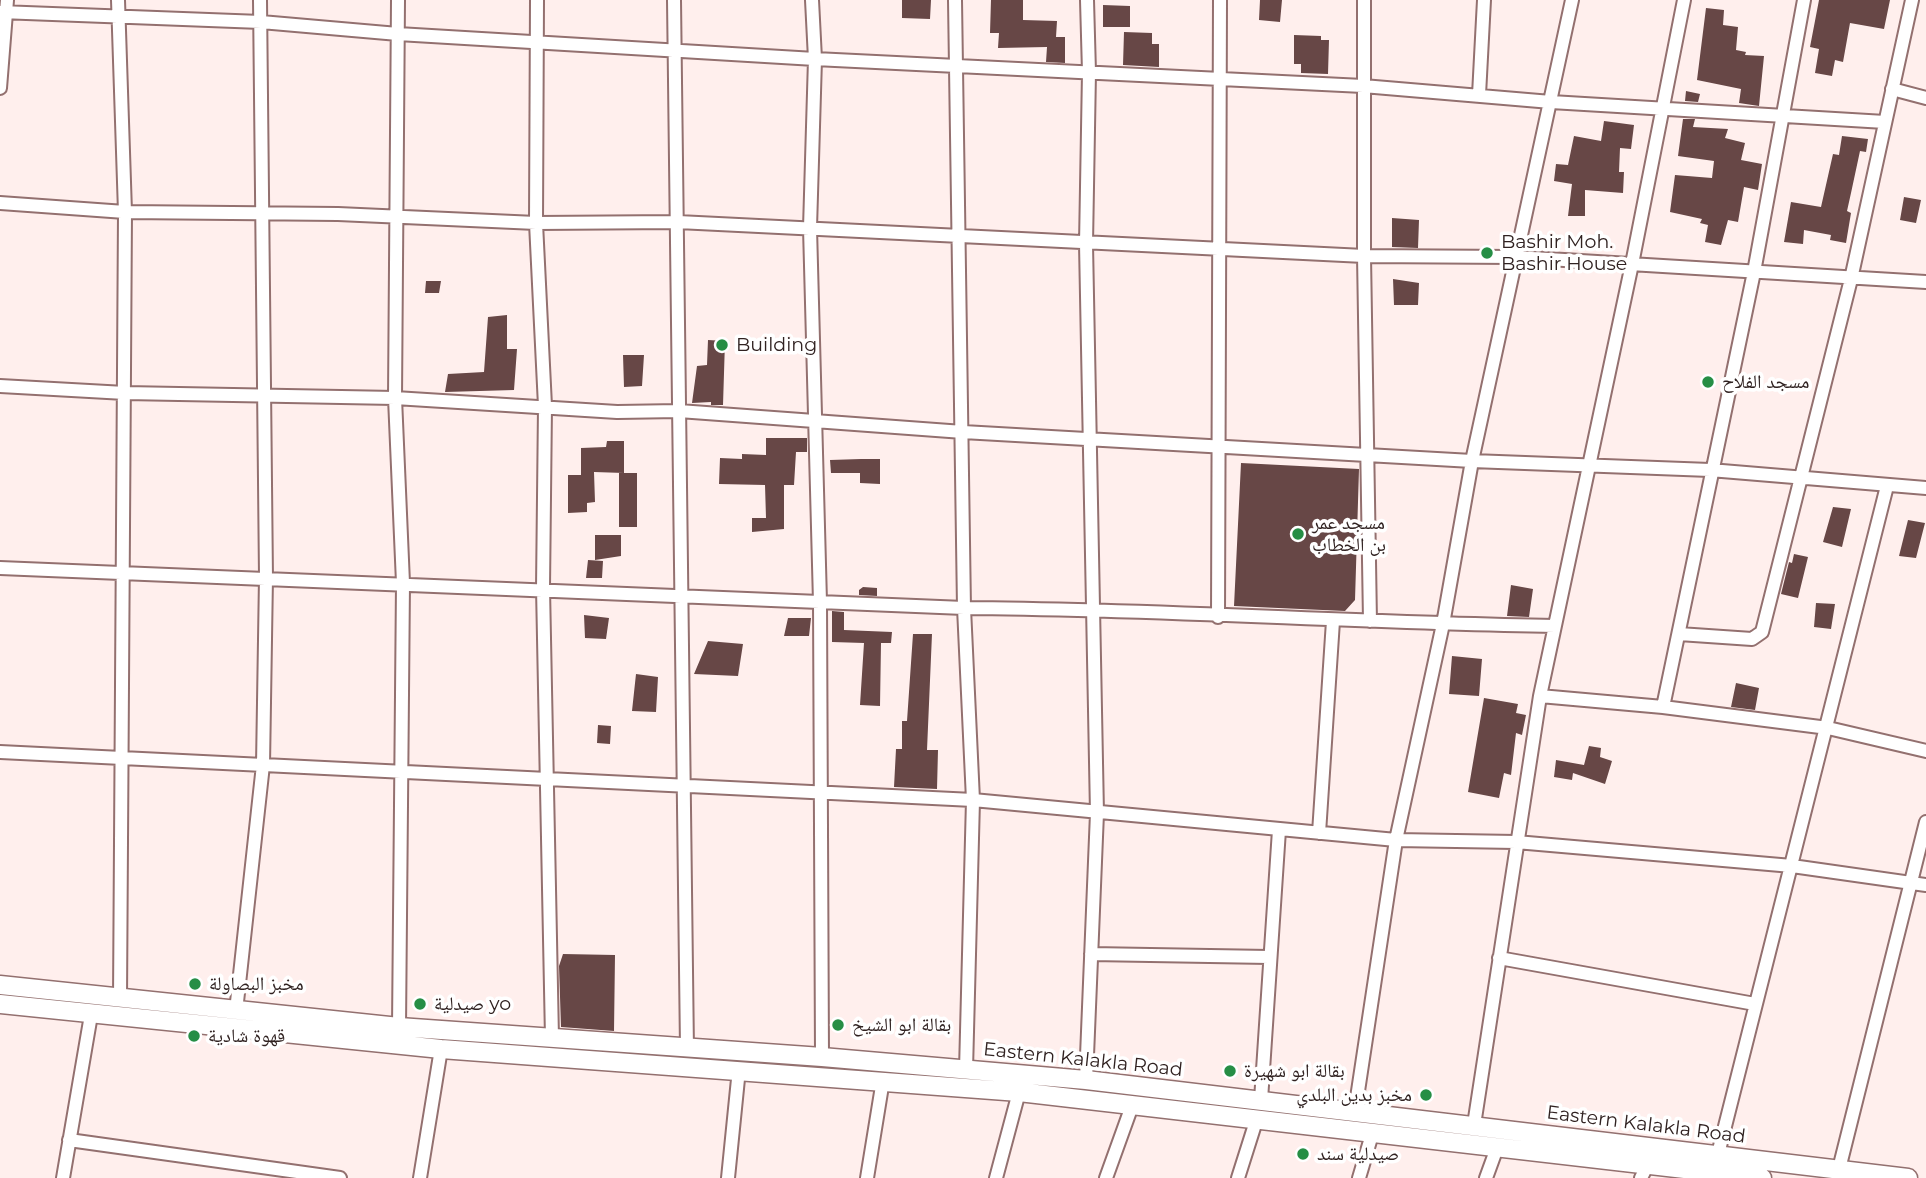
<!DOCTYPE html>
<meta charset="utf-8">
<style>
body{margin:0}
canvas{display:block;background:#ffefed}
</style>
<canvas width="1926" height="1178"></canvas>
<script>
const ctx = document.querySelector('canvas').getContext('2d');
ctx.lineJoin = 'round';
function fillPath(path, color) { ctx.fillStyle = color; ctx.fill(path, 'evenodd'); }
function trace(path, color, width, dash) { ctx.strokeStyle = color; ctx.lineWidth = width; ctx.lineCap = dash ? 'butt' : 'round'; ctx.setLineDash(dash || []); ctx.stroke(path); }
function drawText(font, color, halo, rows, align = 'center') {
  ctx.font = font + ' Montserrat,"Noto Naskh Arabic",sans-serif'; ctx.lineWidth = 7; ctx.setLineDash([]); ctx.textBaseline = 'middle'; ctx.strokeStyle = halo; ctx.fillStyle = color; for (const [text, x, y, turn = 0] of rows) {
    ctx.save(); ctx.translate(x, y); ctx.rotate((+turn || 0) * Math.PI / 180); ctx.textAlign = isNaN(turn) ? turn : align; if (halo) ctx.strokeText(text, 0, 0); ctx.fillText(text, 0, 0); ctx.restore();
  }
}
fillPath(new Path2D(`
 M902,0H931L930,19L902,18Z
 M991,0H1023V20L1057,21L1056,37H1065V63L1046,62L1047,47L998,48L999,33H990Z
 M1260,0H1282L1280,22L1259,20Z
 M1819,0H1890L1884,29L1850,23L1843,62L1835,60L1832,76L1815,73L1819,49L1810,47Z
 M1103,5L1130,6V27H1103Z
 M1706,8L1724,10L1723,25L1738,27L1736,50L1746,52L1745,55L1764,56L1759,106L1739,103L1741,89L1697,80Z
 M1124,32L1152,33V44H1159V67L1123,65Z
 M1294,35L1321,36V40H1329L1328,74L1301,73V64H1294Z
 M1686,91L1700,94L1698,102L1685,101Z
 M1683,119H1695L1693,127L1728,129L1725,138L1745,143L1741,160L1762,164L1758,190L1744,187L1738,222L1728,220L1721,245L1705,242L1708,225L1700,223L1702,219L1670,212L1675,175L1712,178L1714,161L1678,156Z
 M1604,121L1634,125L1631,149L1620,148L1619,172H1624L1623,193L1585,190V216H1568L1572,184L1554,181L1556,164L1568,165L1574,136L1601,141Z
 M1842,136L1868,139L1866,152L1860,151L1851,193L1847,211L1851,213L1846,243L1830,240L1831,235L1804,230L1803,244L1784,242L1791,202L1821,207L1833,154L1839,155Z
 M1904,197L1921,200L1916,223L1900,220Z
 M1392,218L1419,220L1418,248L1392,247Z
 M1393,279L1419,283L1418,305H1394Z
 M426,281H441L439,293H425Z
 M507,315V349H517L514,390L445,392L448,374L484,372L488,317Z
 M708,340L725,341L723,405H711V402L692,403L697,366L707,365Z
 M623,355H644L642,386L624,387Z
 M766,438H807V452H796L794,485H784V529L752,532V518H766L765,485L719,484L720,458L742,459V454L766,455Z
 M607,441H624V473L594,472L595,502L587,503V512L568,513V475H581V448L606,447Z
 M861,459H880V484L860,483V473H831L830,460Z
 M1241,463L1359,469L1355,600L1345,611L1234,606Z
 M619,473H637V527H619Z
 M1833,507L1851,509L1842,547L1823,542Z
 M1908,520L1925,523L1916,558L1899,556Z
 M595,535H621V556L595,560Z
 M1794,554L1808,557L1798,598L1781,594L1789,562L1792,563Z
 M588,560L603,561L602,578H586Z
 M1511,585L1533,589L1529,617L1507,616Z
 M863,587L877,588V596L859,595V590Z
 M1816,603L1835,604L1831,629L1814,627Z
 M832,611L844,612V630L892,632L891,643H881L880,706L860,705L864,643L832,642Z
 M584,615L609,618L606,639L585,638Z
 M788,618H811L809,636H784Z
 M913,634H932L927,750H938L937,789L894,787L896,749H902V721H907Z
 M708,641L743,644L738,676L694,674Z
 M1452,656L1482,659L1479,696L1449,694Z
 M636,674L658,677L656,712L632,711Z
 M1736,683L1759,688L1755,710L1731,707Z
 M1484,698L1518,704L1516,713L1526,715L1522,735L1516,733L1511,775L1504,773L1499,798L1468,792Z
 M598,725L611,726L610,744L597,743Z
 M1589,746L1601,748L1600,757L1612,761L1605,784L1573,773L1572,780L1554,777L1556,760L1584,765Z
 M563,954L615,955L614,1031L561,1027L559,966Z`), '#674746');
const street = new Path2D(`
 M118,0L125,212L120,999
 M398,0L395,398L403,583L399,1027
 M537,0L536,223L545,406L543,588L552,1038
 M674,0L687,1049
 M812,0L815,59L810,228L820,602L822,1057
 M955,0L964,608L973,800L966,1070
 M1364,0V256L1370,621
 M0,12L261,22L398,34L815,59L1363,86L1551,102L1885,122
 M0,88L7,0
 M1892,89L1926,98
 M1479,95L1484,0
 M0,203L125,212L338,214L536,223L678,222L1364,256L1515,257L1926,282
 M0,386L125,393L395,398L617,412L679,411L963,432L1472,461L1710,470L1926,488
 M0,568L964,608C1161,609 1358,623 1555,626
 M1218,617L1220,0
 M1679,634L1752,639L1762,632L1851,279L1912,0
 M1540,696L1663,707L1828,728L1926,751
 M1663,707L1754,272L1804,0
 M0,752L973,800L1396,840L1516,842L1792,866L1926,885
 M1319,833L1333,621
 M1091,954L1269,957
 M1499,958L1755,1004
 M236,1011L263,765L266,577L260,0
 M1086,1080L1097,813L1086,244L1089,72L1087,0
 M1261,1100L1279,830
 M1355,1111L1396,840L1443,624L1472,461L1572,0
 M1474,1125L1540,696L1632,264L1684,0
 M69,1140L340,1178
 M1718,1154L1887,486
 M1839,1169L1926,822
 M63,1178L91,1015
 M420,1178L441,1049
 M728,1178L739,1069
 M867,1178L883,1080
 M996,1178L1019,1092
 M1106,1178L1133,1103
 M1238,1178L1257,1118
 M1359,1178L1373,1131
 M1486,1178L1498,1145
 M1641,1178L1648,1164`);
const secondary = new Path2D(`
 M0,985L399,1027L822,1057L1086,1080L1908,1178
 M0,1004L441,1049L1019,1092L1762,1178`);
trace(street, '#93706f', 16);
trace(secondary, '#93706f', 21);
trace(street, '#fff', 12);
trace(secondary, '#fff', 18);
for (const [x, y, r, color] of [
 [1487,253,7,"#268e45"],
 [722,345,7,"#268e45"],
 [1708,382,7,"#268e45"],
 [1298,534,7,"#268e45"],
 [195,984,7,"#268e45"],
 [420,1004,7,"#268e45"],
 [838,1025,7,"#268e45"],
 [194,1036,7,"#268e45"],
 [1230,1071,7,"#268e45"],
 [1426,1095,7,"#268e45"],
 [1303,1154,7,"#268e45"]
]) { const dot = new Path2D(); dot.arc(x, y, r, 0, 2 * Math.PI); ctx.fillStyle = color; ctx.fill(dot); trace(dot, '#fff', 2.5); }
drawText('19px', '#302221', '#fff', [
 ["Bashir Moh.",1501,242],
 ["Bashir House",1501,264],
 ["Building",736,345],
 ["مسجد الفلاح",1722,382],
 ["مسجد عمر",1312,523],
 ["بن الخطاب",1312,545],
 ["مخبز البصاولة",209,984],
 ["صيدلية yo",434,1004],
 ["بقالة ابو الشيخ",852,1025],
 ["قهوة شادية",208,1036],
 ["بقالة ابو شهيرة",1244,1071],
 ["مخبز بدين البلدي",1412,1095,"right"],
 ["صيدلية سند",1317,1154]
], 'left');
drawText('19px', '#302221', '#fff', [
 ["Eastern Kalakla Road",1083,1060,6],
 ["Eastern Kalakla Road",1646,1125,7]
]);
</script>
